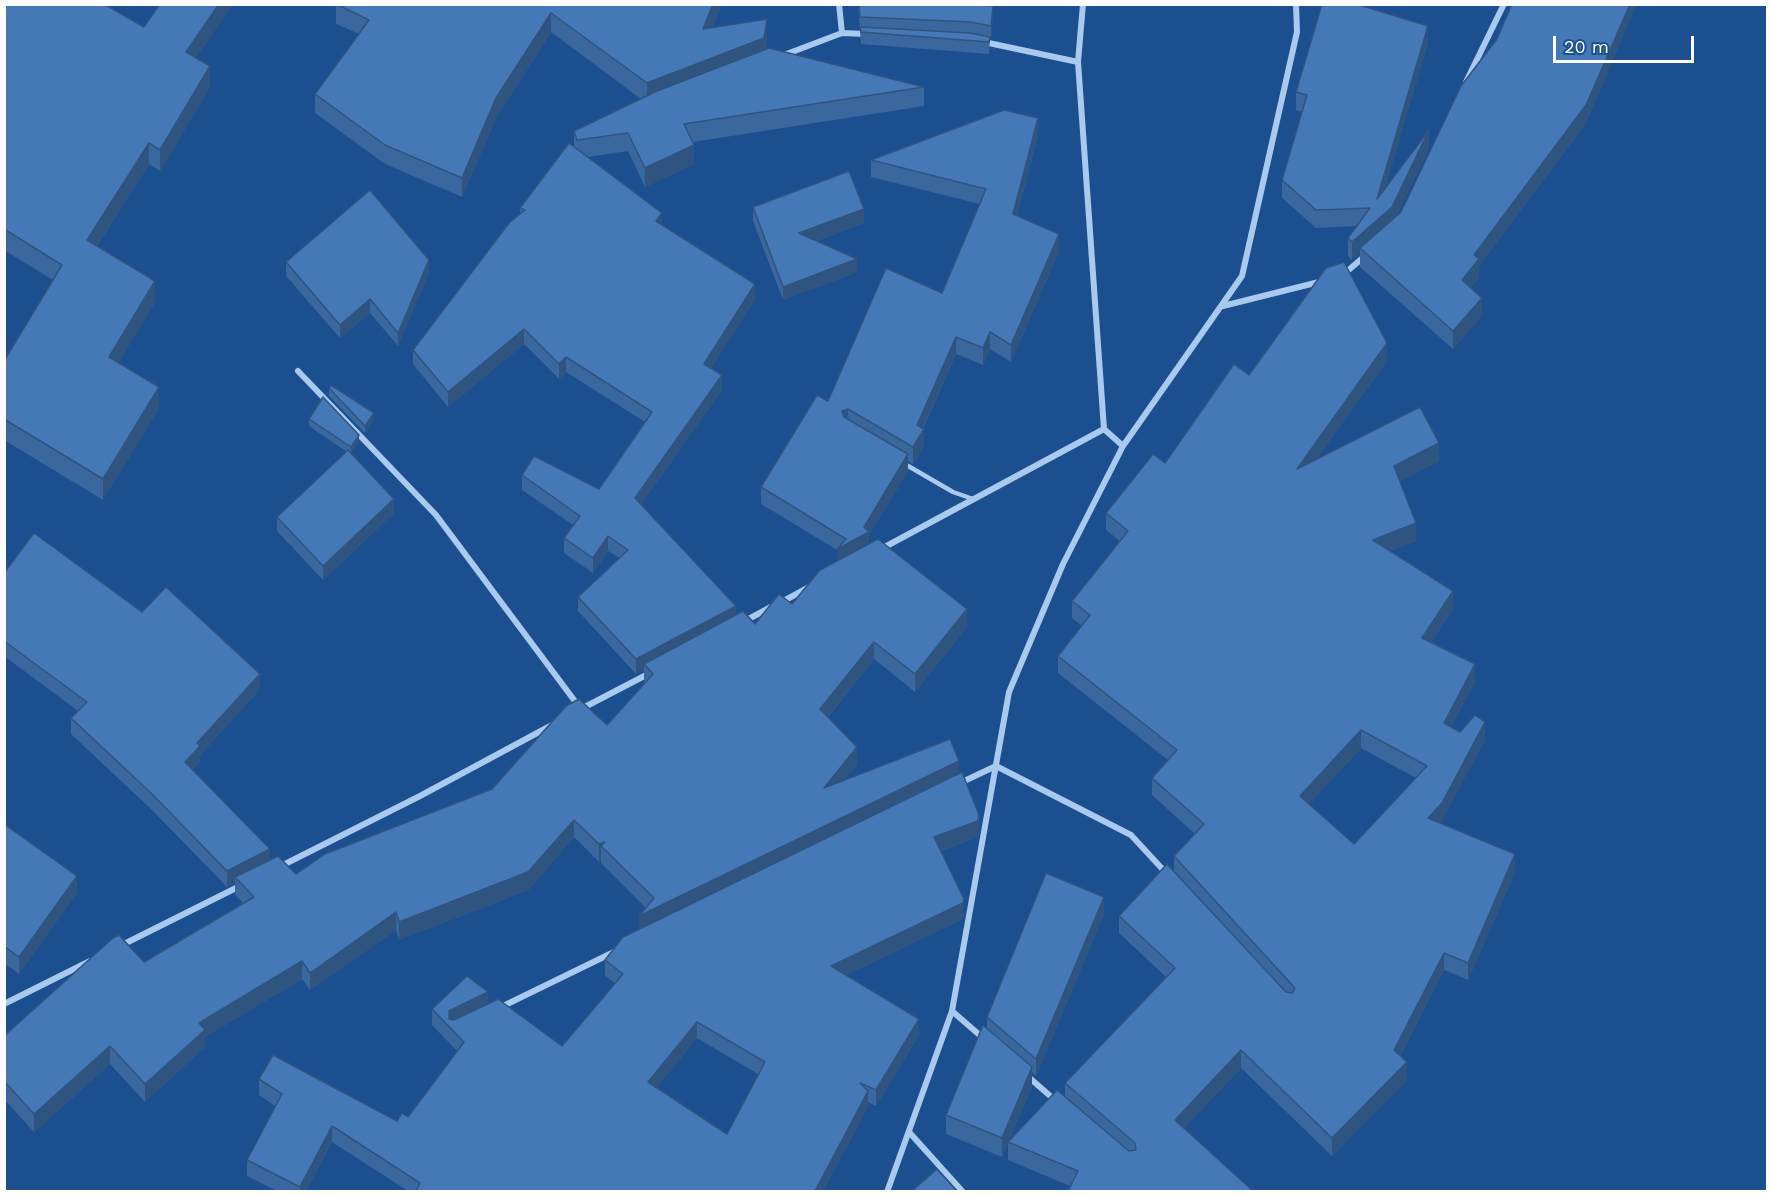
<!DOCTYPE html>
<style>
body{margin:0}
#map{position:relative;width:1772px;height:1196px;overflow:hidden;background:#1b4f8f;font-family:"Work Sans",sans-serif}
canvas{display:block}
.frame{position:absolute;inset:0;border:6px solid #fff;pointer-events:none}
.scale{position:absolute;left:1553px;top:36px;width:141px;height:27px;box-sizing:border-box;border:3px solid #fff;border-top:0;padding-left:8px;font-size:18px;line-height:21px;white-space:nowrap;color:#fff;-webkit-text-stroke:4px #1b4f8f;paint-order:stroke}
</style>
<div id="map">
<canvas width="1772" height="1196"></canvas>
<div class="frame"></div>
<div class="scale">20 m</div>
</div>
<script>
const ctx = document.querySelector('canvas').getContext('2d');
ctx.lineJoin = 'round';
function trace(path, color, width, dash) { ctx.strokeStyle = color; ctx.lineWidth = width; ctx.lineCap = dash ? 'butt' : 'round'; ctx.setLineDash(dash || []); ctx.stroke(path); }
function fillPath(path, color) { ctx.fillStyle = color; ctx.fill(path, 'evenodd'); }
trace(new Path2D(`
 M903,463L953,492L973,499`), '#a9c9ee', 4.5);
trace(new Path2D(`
 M839,4L842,33
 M1083,4L1078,62L1104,429
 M984,42L1078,62
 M784,55L842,33L866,34
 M1466,82L1504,4
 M1344,274L1366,255
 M1223,306L1323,281
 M298,371L436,515L580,708
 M881,549L1104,429L1123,446
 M780,603L811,586
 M743,622L771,607
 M579,710L650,673
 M960,783L996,766L1131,835L1167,874
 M279,867L420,796L552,725
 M120,946L240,886
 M4,1004L90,961
 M499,1008L616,951
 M952,1011L983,1038
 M1025,1074L1056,1101
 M909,1132L963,1192
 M887,1192L952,1011L1009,692L1063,564L1123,446L1242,276L1297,32L1296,4`), '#a9c9ee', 6);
fillPath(new Path2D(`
 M4,4L196,58L210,87L160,171L149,164L97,246L155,302L118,363L159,408L103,500L4,440V361L53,280L4,250Z
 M336,4H722L712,28L767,38L765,50L924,87V106L693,142L694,164L645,187L628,151L588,157L662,225L755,299L711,368L722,390L641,504L736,615L755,624L792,604L837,561V550L761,504V487L828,401L942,293L980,204L871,177V160L1038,135L1017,216L1059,251L1011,362L990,349L983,365L956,354L923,429L924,446L913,464L908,461V471L869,535V543L967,627L915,692L874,659L828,717L857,764L844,780L959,774L979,831L978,837L941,851L964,915L963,919L846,975L919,1035L876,1106L868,1102V1107L823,1191H408L332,1142L306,1191H277L247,1176V1160L275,1106L259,1095V1079L397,1121L408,1117L457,1051L432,1025V1009L488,1003L562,1046L615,983L605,976V960L639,930L646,908L601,863V861L599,862L574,837L528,890L399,940L396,930L310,990L302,979L205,1037V1047L145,1102L110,1064L34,1132L4,1099V1036L144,962L243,903L235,895V883L227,887L152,810L71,734V718L78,711L4,656V573L142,612L260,689L200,755V762L192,770L270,859L296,874L492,789L607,725L645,683L644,682V670L636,674L578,611V597L620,558L608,551L593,573L564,553V538L573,525L522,490V475L599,489L645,422L566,372L559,379L524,344L448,407L413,364V350L520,214V208L574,147V131L641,99L551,32L496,118L462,197L385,164L315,113V94L359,34L336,24ZM697,1038L758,1074L727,1134L657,1087Z
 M858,4H975L993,18L991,38H990L989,54L861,44Z
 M1428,43L1385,188L1429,148L1396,217L1401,212L1586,124L1479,266V278L1470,288L1482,316L1453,349L1360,267V253L1352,260L1348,256V238L1357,226L1316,228L1282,198V180L1302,112L1296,110V92Z
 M753,207L864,223L816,241L857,272L783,300L753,221Z
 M286,262L429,273L398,346L370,313L340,338L286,276Z
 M1387,361L1316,459L1439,461L1400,481L1416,541L1390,551L1453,609L1431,642L1475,682L1451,727L1460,732L1485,740L1440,823L1515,872L1468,980L1444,970L1400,1056L1407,1080L1332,1156L1241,1068L1184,1128L1070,1186L1008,1160V1143L1002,1157L946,1134V1115L987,1028V1017L1104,914L1036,1076L1032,1072V1086L1009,1141L1065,1097V1083L1166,977L1119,933V916L1174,872V856L1195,834L1152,795V778L1168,760L1058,673V656L1082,626L1072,618V601L1120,541L1106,530V513L1165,463L1249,375ZM1361,748L1416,778L1354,844L1309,804Z
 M329,388L374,420L365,433L329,396Z
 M309,419L359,442L351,454L394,513L323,580L277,531V517L347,452L309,426Z
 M4,824L77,893L19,974L4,963Z`), '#3a679d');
fillPath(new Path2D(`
 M219,4H233L186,73V52Z
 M713,4H722L703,48V29Z
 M1630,4H1637L1586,124L1479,266V278L1462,298V280L1474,255Z
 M993,6V18L991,38V26Z
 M551,13V32L496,118L462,197V178L496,98Z
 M767,19V38L764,58L647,103V83Z
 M1428,26V43L1377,217V199Z
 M210,66V87L160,171V150Z
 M1038,118V135L1013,231V214Z
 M1429,130V148L1392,225L1360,248V253L1352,260V242Z
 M149,143V164L87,261V240Z
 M694,145V164L645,187V168Z
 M864,209V223L799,247V233Z
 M662,213V228L656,221Z
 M1059,234V251L1011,362V345Z
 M857,259V272L783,300V287Z
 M429,260V273L398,346V333Z
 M155,281V302L109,378V357Z
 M755,284V299L704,379V364Z
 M1482,298V316L1453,349V331Z
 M370,299V313L340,338V325Z
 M524,329V344L448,407V392Z
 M990,332V349L983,365V348Z
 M956,337V354L919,436L924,429V446L913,464V447L917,425Z
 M1387,343V361L1297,487V469Z
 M566,357V372L559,379V364Z
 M722,375V390L635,512V498Z
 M159,387V408L103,500V479Z
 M848,409V426L842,428V411Z
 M374,413V420L365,433V426Z
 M359,435V442L351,454V447Z
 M1439,443V461L1394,484V466Z
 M908,454V471L869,535V549L837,566V549L864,527Z
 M394,499V513L323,580V566Z
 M1416,523V541L1373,558V540Z
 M608,536V551L593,573V558Z
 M1453,591V609L1422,655V638Z
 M736,606V621L644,664V670L636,674V659Z
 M967,609V627L915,692V674Z
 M874,642V659L820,726V709Z
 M1475,664V682L1444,741V723Z
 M260,674V689L200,755V762L185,778V762L197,743Z
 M1485,722V740L1442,821L1428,835V818Z
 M1361,730V748L1300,814V796Z
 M857,747V764L824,805V788Z
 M959,761V778L639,934V916Z
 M979,815V831L978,837L934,853V837Z
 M574,820V837L528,890L399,940V922Z
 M605,842L601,846V861L599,862V844Z
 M270,849V865L235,877V883L227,887V871Z
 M1515,854V872L1468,980V963Z
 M77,876V893L19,974V957Z
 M1104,897V914L1036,1076V1059Z
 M964,899L963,919L831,982V966Z
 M396,912V930L310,990V973Z
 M1444,953V970L1394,1067V1050Z
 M302,961V979L205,1037V1047L145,1102V1084L199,1023Z
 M488,992V1008L449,1026V1011Z
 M919,1019V1035L876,1106V1090Z
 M697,1022V1038L648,1098V1082Z
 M110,1046V1064L34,1132V1114Z
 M1241,1050V1068L1175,1137V1120Z
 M1407,1062V1080L1332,1156V1138Z
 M1032,1067V1086L1002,1157V1138Z
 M868,1091V1107L823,1191H815Z
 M332,1126V1142L306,1191H300V1187Z`), '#305480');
const building = new Path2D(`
 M4,4H104L144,27L160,4H219L186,52L210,66L160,150L149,143L87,240L155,281L109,357L159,387L103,479L4,419V361L62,265L4,229Z
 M336,4H713L703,29L767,19L764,38L647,83L551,13L496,98L462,178L385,145L315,94L369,20Z
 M859,4H975L993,6L991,26L971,22L860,17Z
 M1322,4H1356L1428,26L1377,199L1429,130L1392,207L1352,242L1348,238L1370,208L1316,210L1282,180L1307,95L1296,92Z
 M1512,4H1630L1586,105L1474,255L1479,259L1462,280L1482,298L1453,331L1360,248L1401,212L1461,86L1497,39Z
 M860,27L970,33L990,37L989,42L861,32Z
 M769,48L924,87L684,124L694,145L645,168L628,133L577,140L574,131L657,91Z
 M1004,110L1038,118L1013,214L1059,234L1011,345L990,332L983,348L956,337L917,425L924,429L913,447L848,409L842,411L844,417L908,454L864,527L869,532L837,549L846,539L761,487L817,395L828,401L886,268L942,293L986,189L871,160Z
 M569,143L662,213L656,221L755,284L704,364L722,375L635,498L736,606L636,659L578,597L628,550L608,536L593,558L564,538L580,516L522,475L534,456L599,489L652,412L566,357L559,364L524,329L448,392L413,350L509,223L525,210L520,208Z
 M849,171L864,209L799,233L857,259L783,287L753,207Z
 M370,190L429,260L398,333L370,299L340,325L286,262Z
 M1344,262L1387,343L1297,469L1420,407L1439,443L1394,466L1416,523L1373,540L1453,591L1422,638L1475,664L1444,723L1460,732L1475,715L1485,722L1442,803L1428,818L1515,854L1468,963L1444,953L1394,1050L1407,1062L1332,1138L1241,1050L1175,1120L1253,1191H1068L1078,1171L1008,1142L1057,1090L1129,1151L1136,1150L1135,1143L1065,1083L1175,968L1119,916L1167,864L1286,992L1292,993L1295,988L1174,856L1204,824L1152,778L1177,750L1058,656L1090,615L1072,601L1128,531L1106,513L1153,454L1165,463L1234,364L1249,375L1326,268ZM1361,730L1427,766L1354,844L1300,796Z
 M331,385L374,413L365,426L329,388Z
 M323,397L359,435L351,447L309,419Z
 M348,450L394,499L323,566L277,517Z
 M34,533L142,612L166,587L260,674L197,743L200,746L185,762L270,849L227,871L152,794L71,718L87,702L4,641V573Z
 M878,539L967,609L915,674L874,642L820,709L857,747L824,788L950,739L959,761L639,916L654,898L601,846L605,842L599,844L574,820L528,872L399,922L396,912L310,973L302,961L199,1023L205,1030L145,1084L110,1046L34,1114L4,1081V1036L113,938L119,935L144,962L254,897L235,877L278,856L296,874L325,854L492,789L566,706L579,699L607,725L653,674L644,664L743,611L755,624L779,594L792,604L820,570Z
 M962,772L979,815L978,821L934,837L964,899L963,903L831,966L919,1019L876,1090L860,1083L868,1091L815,1191H416L420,1183L332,1126L300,1187L247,1160L282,1094L259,1079L273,1055L397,1121L402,1113L408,1117L464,1042L432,1009L467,976L488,992L449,1011V1019L454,1020L498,999L562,1046L623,974L605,960L623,937ZM697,1022L765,1062L727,1134L648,1082Z
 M4,824L77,876L19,957L4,946Z
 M1046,873L1104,897L1036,1059L987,1017Z
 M983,1025L1032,1067L1002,1138L946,1115Z
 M937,1169L957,1191H912Z`);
fillPath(building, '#4478b7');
trace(building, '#305480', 1.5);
</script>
